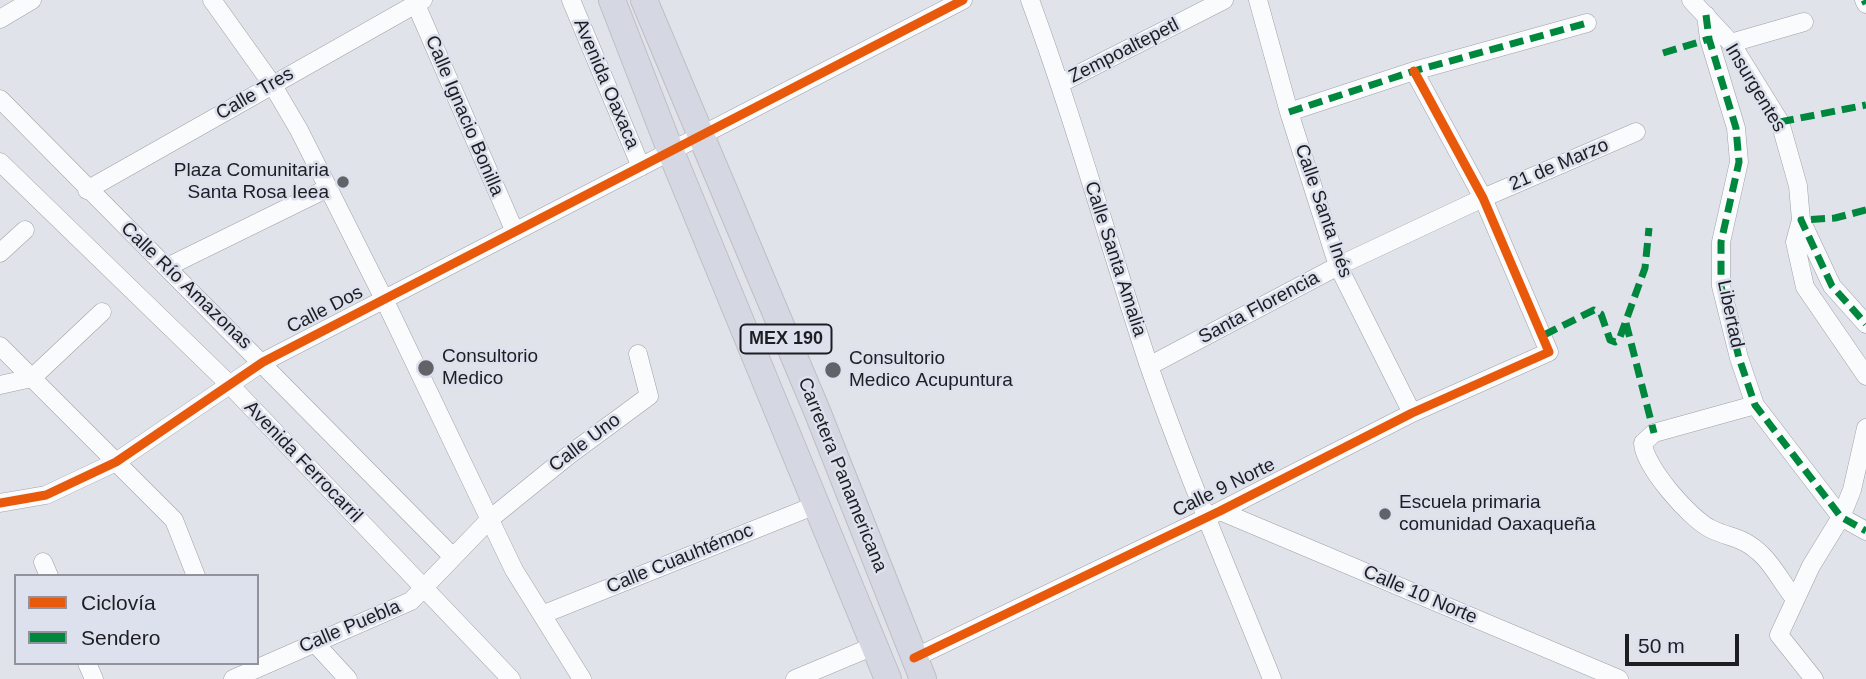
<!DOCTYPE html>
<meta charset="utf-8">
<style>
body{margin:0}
#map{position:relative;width:1866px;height:679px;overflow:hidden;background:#e0e3ea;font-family:Helvetica,sans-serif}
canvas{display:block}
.legend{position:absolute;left:14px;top:574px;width:245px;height:91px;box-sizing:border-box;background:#dde1ed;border:2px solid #90939c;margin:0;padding:9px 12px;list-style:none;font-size:21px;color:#1d1e22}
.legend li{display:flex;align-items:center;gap:14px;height:35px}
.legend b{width:35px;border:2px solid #90939c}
.scale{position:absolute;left:1625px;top:634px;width:114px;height:32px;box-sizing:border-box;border:4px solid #1d1e22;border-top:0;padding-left:9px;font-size:21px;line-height:24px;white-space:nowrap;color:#1d1e22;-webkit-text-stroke:5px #dde1ed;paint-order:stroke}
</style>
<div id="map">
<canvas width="1866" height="679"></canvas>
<ul class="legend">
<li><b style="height:9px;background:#e8590c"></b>Ciclovía</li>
<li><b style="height:9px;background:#00873e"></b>Sendero</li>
</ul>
<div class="scale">50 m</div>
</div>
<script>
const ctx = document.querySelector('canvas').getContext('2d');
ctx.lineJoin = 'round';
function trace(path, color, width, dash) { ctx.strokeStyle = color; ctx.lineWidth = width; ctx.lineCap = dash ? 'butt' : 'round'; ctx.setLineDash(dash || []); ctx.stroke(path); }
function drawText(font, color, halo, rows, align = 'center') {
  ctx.font = font + ' Helvetica,sans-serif'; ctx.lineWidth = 5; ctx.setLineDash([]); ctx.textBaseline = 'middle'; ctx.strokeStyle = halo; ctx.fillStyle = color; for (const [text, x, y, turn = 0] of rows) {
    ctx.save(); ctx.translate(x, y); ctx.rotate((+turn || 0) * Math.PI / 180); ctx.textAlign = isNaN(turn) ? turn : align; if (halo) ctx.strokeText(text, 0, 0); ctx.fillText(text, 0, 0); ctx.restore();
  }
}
const minor = new Path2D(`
 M212,0L272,84L299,130L384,299L514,570L582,679
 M414,0L515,232
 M571,0L641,167
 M1030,0C1074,119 1108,242 1148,363C1185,470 1230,574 1272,679
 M1258,0L1289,112L1338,266L1412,413
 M1691,0L1731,43L1780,122L1798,186L1801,220L1795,242L1805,287L1866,376
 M1864,0L1866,4
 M1706,15L1709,39L1736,128L1739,162L1721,242V286L1739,358L1755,405L1841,517L1866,531
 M0,19L32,0
 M1731,43L1804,22
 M1061,83L1224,0
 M0,99L452,556
 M1289,112L1414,71L1587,23
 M0,162L229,384L511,679
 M87,190L423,0
 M1801,220L1832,286L1866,324
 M0,253L25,230
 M167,267L328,188
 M0,346L174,520L196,576
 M1149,366L1338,266L1483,198L1636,132
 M0,385L32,378L102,312
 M1755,405L1654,433L1643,443C1644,466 1690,519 1711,529C1732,539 1743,536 1763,556C1775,568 1784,586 1795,599
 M0,503L46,495L116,462L263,362L963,0
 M1220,511L1619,679
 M43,562L49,576
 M544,614L816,505
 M314,642L348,679
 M914,658L1220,511L1412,413L1549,352L1483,198L1414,71
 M87,663L94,679
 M233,679L411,601L490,519L569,455L649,396L638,354
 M795,679L874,646
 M1814,679L1779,635L1811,566L1841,517L1852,490L1866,428`);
const highway = new Path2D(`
 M612,0L671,152L888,679
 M644,0L817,411L923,679`);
trace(minor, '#9fa0a5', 19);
trace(highway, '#bebfc3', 28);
trace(minor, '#fafbfc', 18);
trace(highway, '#d5d7e2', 26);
trace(new Path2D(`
 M1864,0L1866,4
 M1706,15L1709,39L1736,128L1739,162L1721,242V286L1739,358L1755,405L1841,517L1866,531
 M1663,53L1709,39
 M1289,112L1414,71L1587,23
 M1780,122L1866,105
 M1866,210L1835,218L1801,220L1832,286L1866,324
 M1626,323L1654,433
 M1544,335L1594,310L1601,314L1610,340L1615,342L1619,340L1645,268L1649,228`), '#00873e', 7, [14, 7]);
trace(new Path2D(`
 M0,503L46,495L116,462L263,362L963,0
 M914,658L1220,511L1412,413L1549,352L1483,198L1414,71`), '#e8590c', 9);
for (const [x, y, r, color] of [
 [343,182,7,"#616368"],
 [426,368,9,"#616368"],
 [833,370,9,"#616368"],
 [1385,514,7,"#616368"]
]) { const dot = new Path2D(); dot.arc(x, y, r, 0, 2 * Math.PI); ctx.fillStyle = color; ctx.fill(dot); trace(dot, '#dde1ed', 2.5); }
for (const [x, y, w] of [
 [786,339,91]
]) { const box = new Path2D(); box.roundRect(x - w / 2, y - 14.5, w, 29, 5); ctx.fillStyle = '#dde1ed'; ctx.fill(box); trace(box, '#1d1e22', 2); }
drawText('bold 18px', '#1d1e22', null, [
 ["MEX 190",786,339]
]);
drawText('19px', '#1d1e22', '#dde1ed', [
 ["Zempoaltepetl",1124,51,-27],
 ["Avenida Oaxaca",606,84,67],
 ["Insurgentes",1755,88,59],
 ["Calle Tres",255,94,-30],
 ["Calle Ignacio Bonilla",464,116,67],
 ["21 de Marzo",1559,165,-23],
 ["Calle Santa Inés",1323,211,71],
 ["Calle Santa Amalia",1115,259,72],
 ["Calle Río Amazonas",186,286,44],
 ["Santa Florencia",1259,308,-28],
 ["Calle Dos",325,310,-27],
 ["Libertad",1730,314,78],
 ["Calle Uno",585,443,-37],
 ["Avenida Ferrocarril",303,462,46],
 ["Carretera Panamericana",842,475,68],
 ["Calle 9 Norte",1224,488,-26],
 ["Calle Cuauhtémoc",680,559,-22],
 ["Calle 10 Norte",1420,595,23],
 ["Calle Puebla",350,627,-23]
]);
drawText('19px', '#1d1e22', '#dde1ed', [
 ["Plaza Comunitaria",329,171,"right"],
 ["Santa Rosa Ieea",329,193,"right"],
 ["Consultorio",442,357],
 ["Medico",442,379],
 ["Consultorio",849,359],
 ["Medico Acupuntura",849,381],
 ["Escuela primaria",1399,503],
 ["comunidad Oaxaqueña",1399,525]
], 'left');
</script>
